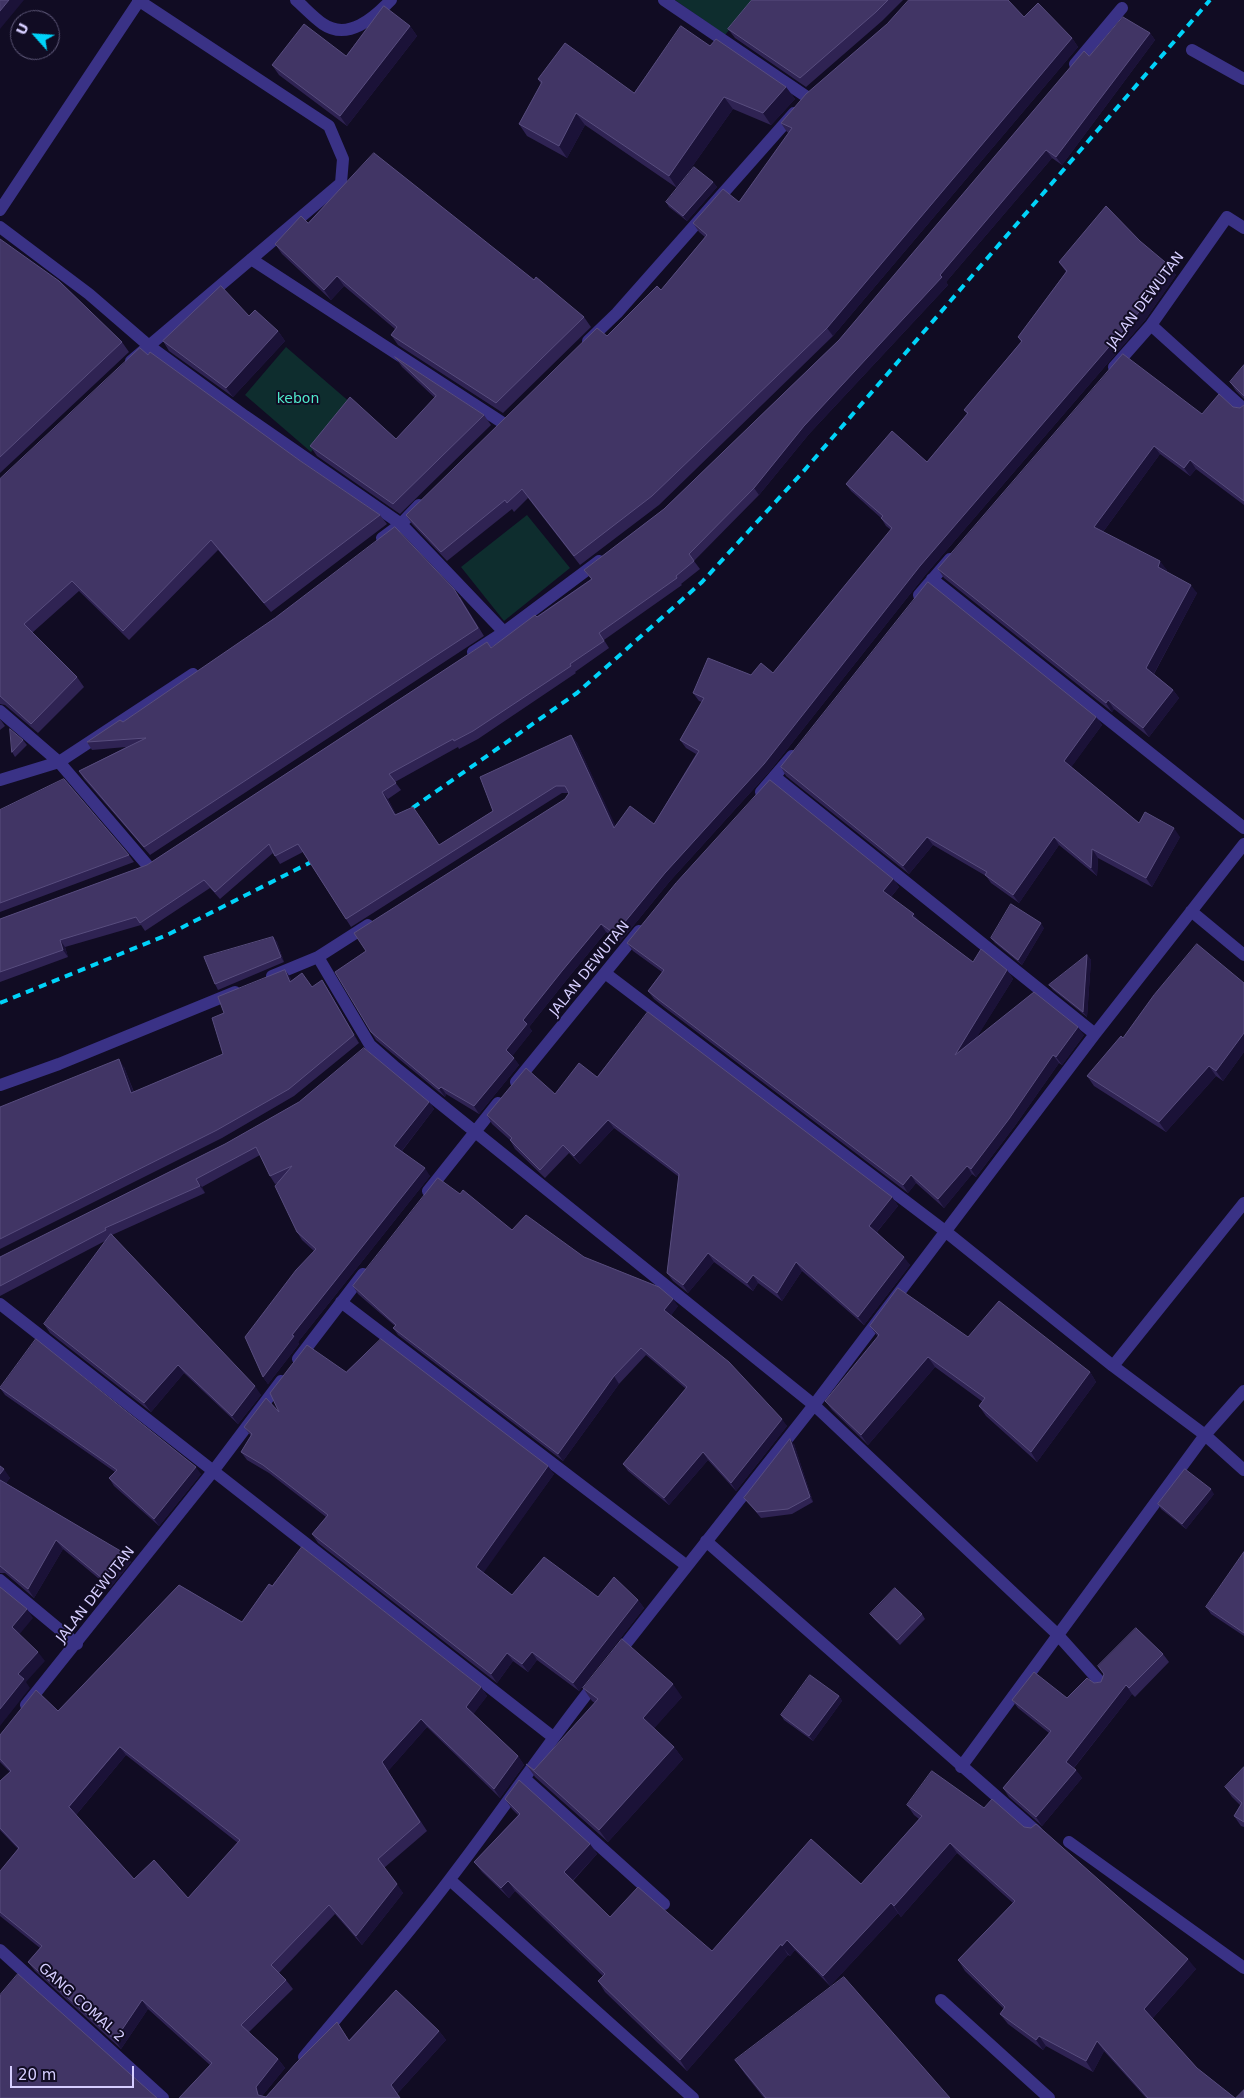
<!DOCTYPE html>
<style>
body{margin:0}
#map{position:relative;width:1244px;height:2098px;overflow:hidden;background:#110c23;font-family:"DejaVu Sans",sans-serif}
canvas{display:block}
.north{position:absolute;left:10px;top:10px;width:50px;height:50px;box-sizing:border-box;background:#110c23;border:1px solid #605a7b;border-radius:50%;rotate:296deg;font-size:14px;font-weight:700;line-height:20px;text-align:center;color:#d6ceff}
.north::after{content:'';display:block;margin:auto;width:18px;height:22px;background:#00d3f9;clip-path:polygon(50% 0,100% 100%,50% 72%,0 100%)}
.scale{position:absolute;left:10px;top:2066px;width:124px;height:22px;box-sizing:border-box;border:2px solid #d6ceff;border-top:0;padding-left:6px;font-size:15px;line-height:18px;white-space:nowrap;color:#d6ceff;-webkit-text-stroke:4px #110c23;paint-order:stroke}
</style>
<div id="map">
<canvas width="1244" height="2098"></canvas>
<div class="north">U</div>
<div class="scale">20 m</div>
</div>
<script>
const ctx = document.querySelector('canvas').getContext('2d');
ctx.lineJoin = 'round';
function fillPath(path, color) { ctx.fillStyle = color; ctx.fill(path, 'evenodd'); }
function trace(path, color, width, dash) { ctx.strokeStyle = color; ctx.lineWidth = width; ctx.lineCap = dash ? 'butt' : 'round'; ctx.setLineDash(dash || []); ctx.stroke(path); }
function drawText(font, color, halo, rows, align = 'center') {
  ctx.font = font + ' "DejaVu Sans",sans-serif'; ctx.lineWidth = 4; ctx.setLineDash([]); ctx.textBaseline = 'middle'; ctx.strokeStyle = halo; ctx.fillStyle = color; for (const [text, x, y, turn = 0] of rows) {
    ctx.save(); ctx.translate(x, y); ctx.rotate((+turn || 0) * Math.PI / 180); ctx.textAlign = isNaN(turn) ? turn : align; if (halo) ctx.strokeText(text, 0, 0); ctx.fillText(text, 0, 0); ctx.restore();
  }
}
fillPath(new Path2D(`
 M675,0H754L725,35Z
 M286,347L352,404L311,452L245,395Z
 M527,515L570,568L504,621L461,567Z`), '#0e2d2e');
trace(new Path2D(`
 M296,0C305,8 313,17 323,24C348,41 374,18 391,0
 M664,0L807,97
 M1192,50L1244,79
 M1075,64L1122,8
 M0,210L139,1
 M0,227L89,294L148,345L245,416L401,524L504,632
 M251,259L503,423
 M1151,325L1244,409
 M588,341L617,313L794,113
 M131,361L341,183L343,159L329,126L138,0
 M1114,367L1151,325L1227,217L1244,228
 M382,538L401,524L419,505
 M932,579L1244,828
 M919,595L950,559
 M473,652L504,632L599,561
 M0,711L59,762L148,866
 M775,777L1095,1034
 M0,780L59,762L193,674
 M761,792L792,756
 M1191,911L1244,955
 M318,957L370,1045L396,1068L814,1405L1057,1634L1102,1684
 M605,973L945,1231L1113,1366L1205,1435L1244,1470
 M272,976L318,957L368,925
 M516,1082L639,931
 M0,1085L59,1064L235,992
 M428,1191L498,1103
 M341,1302L687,1566
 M0,1304L553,1737
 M298,1359L363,1274
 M1113,1366L1244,1203
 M706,1541L1036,1831
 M0,1580L77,1644
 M617,1655L814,1405L1095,1034L1244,844
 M26,1705L214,1470L281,1381
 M961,1767L1205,1435L1244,1391
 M525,1779L664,1904
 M1069,1842L1244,1968
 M450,1880L693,2098
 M0,1950L163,2098
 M941,2000L1049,2098
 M304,2057C353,1998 404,1940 450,1879C501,1813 546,1745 597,1681`), '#3a3286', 12);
trace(new Path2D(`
 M401,816L577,693L702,582L802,473L1210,0
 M0,1003L167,935L323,856`), '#00d3f9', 4, [8, 6]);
fillPath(new Path2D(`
 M752,0H903L882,21L806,87L735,38L728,29Z
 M1024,17L1072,38L1078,47L833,336L659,505L580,565L528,498L514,512L512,509L447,561L412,524L406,515L607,336L661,290L705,237L699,232L693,223L739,202L789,133L787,132L781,123Z
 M410,26L417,36L347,126L279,75L272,65L346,56Z
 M1150,33L1155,40L1062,165L1052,158L946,282L948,285L809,434L759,495L694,561L700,569L681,584L682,585L604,640L609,648L575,672L576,673L478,739L459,749L458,747L395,782L401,790L388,799L396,815L439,845L493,811L571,735L577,743L615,826L654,824L696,754L686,748L680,740L702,702L699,701L693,693L751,675L773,673L891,530L886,526L881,518L851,491L846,484L927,462L967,414L964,410L1021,342L1018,337L1066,272L1059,262L1140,241L1176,275L1145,320L926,574L769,772L670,881L620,942L606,932L568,978L529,1027L532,1031L512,1056L519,1065L479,1114L446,1094L445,1097L376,1040L371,1032L366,951L565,799L569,793H562L351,927L303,852L280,864L273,853L220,899L210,888L145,931L141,925L65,947L68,957L0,982V919L147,865L487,642L491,648L591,579L584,570L664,509L839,340L1089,56Z
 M710,46L786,87L795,99L771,125L733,109L677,188L585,125L567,158L527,136L519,124L541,84L538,79L634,93Z
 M713,182L717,187L687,221L669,207L666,202Z
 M308,223L534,280L584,317L591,327L503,413L398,345L391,335L395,329L344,286L331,300L282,254L275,244Z
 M0,239L122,342L129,352L0,473Z
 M249,316L278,331L285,341L233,397L169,351L163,341Z
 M148,355L299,460L380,515L387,524L271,612L218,550L129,640L79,591L32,633L77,677L84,687L38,733L5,705L0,704V479Z
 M395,357L484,415L491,425L400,514L317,456L310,446L396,439L435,398L402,367Z
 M1244,365V399L1236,391L1230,382Z
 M1244,405V505L1196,469L1190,476L1160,454L1103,532L1167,570L1166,571L1197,593L1154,674L1173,690L1179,698L1149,737L1114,709L1112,712L944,578L938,569L1202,414L1233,407L1240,408Z
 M460,597L484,636L150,855L84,779L79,771L126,747L92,750L87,742L123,722Z
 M1096,717L1102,725L1071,767L1139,823L1180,837L1152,887L1098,858L1097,876L1059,845L1019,903L991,883L986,876L933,845L909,874L786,776L781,767Z
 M0,719L5,726L0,730Z
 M23,740L27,745L15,757L12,752Z
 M0,810L129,855L134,862L0,912Z
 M893,879L899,887L891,897L919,922L973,962L1007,970L1013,979L976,1038L1084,1035L1062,1065L1059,1063L1014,1127L976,1177L972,1174L944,1208L916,1183L908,1193L664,1007L654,999L648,991L662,972L633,951L627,943Z
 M1044,928L1022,965L995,943L991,938Z
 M273,937L277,942L284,962L218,990L215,984Z
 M1087,955L1091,960L1087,1017L1053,990L1049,985Z
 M290,977L291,980L312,987L327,988L359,1043L294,1096L222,1138L0,1249V1107L124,1067L134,1092L223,1054L224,1013Z
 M1244,983V1052L1223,1081L1216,1076L1166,1132L1094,1086L1087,1076L1123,1038Z
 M597,1077L892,1197L898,1206L877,1232L910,1265L864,1325L802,1271L782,1301L758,1283L753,1291L714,1262L688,1293L673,1281L667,1273L679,1177L614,1128L580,1164L569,1153L545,1178L515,1149L510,1140L492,1124L487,1115L555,1094Z
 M429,1102L434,1109L402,1151L430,1176L298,1342L299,1344L268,1384L263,1377L314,1251L302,1240L297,1232L278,1183L275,1184L270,1176L260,1155L202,1187L205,1193L112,1235L261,1395L238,1424L184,1373L151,1412L50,1333L44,1324L105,1241L0,1296V1257L225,1144Z
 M512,1230L584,1257L678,1306L671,1315L787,1426L736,1491L708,1460L669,1505L628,1471L623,1464L686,1389L646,1355L619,1384L563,1461L398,1335L393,1328L395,1326L358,1294L353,1286Z
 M870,1326L968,1337L1090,1372L1096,1382L1037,1462L986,1416L979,1406L983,1402L935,1367L868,1445L832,1410L825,1401L878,1337Z
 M346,1372L554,1474L483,1572L512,1595L598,1597L638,1600L644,1608L579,1691L537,1660L528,1672L513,1661L497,1683L318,1543L312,1534L326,1517L269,1473L247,1460L241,1452L251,1436L244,1427L279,1412Z
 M0,1388L201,1474L159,1526L114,1486L109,1478L115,1472L5,1395Z
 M794,1444L813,1502L792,1514L761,1518L744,1498Z
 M0,1466L10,1478L6,1483L131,1562L110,1588L63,1549L34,1598L5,1573H0Z
 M1214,1494L1186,1529L1161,1509L1158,1504Z
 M302,1547L481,1687L487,1696L473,1714L518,1756L524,1765L500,1798L427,1727L388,1771L427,1831L384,1868L403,1893L362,1945L335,1914L279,1973L286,1980L293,1989L249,2032L278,2059L285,2068L262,2096L266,2097L296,2063L337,2022L349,2040L396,1990L439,2031L446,2040L397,2094L400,2098H179L210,2065L148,2009L121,2049L35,1971L28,1962L40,1948L0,1916V1871L18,1849L0,1830V1781L10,1772L0,1762V1735L36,1690L58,1711L179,1585L242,1622L269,1584L272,1586ZM126,1755L238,1843L188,1898L154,1860L134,1879L76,1815Z
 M1244,1552V1636L1211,1614L1206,1607Z
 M870,1614H922L925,1619L900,1645L874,1619Z
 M1163,1654L1169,1662L1135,1697L1132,1694L1074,1768L1082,1778L1042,1826L1009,1797L1003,1788L1049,1733L1018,1708L1012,1700L1067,1698L1094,1683L1101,1682Z
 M583,1688L682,1697L654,1728L674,1747L683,1759L608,1842L535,1777L526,1764L534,1770L595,1703L592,1701Z
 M839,1696L842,1701L813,1741L784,1720L781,1715Z
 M1244,1767V1827L1241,1826L1234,1816L1240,1805L1232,1797L1225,1787Z
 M505,1799L590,1844L597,1854L573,1881L610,1917L712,1951L861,1884L919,1819L914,1815L907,1805L984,1808L1024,1827L1196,1969L1152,2019L1197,2068L1235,2098H1146L1104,2051L1093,2072L1046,2046L1043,2050L1008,2024L1000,2014L1004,2009L965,1971L958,1960L1013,1903L957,1853L901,1917L898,1913L830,1986L795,1950L790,1956L788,1955L687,2071L605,1992L598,1981L603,1976L515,1891L509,1898L482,1872L474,1862L518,1815L512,1809Z
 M735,2060L950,2098H764L745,2074Z`), '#2f2353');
fillPath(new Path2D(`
 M9,0H24L0,29V11Z
 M410,26L417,36L347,126L340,116Z
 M1150,33L1155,40L1062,165L1056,157Z
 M1072,38L1078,47L833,336L827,328Z
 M786,87L795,99L771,125L763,113Z
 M724,97L733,109L677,188L669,176Z
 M576,113L585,125L567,158L559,146Z
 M1046,150L1052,158L946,282L948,285L809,434L759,495L754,488L804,426L940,275Z
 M713,182L717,187L687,221L683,216Z
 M1171,267L1176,275L1145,320L926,574L769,772L670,881L620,942L615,934L665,873L920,566Z
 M337,276L344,286L331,300L324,290Z
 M278,331L285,341L233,397L226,388Z
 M1154,446L1160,454L1100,536L1094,527Z
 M1190,460L1196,469L1190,476L1184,468Z
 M1160,561L1167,570L1164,575L1158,567Z
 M1191,585L1197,593L1152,677L1146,668Z
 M1173,690L1179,698L1149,737L1143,728Z
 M1108,700L1114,709L1112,712L1106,703Z
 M1096,717L1102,725L1070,769L1064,761Z
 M571,735L577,743L620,835L614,828Z
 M382,792L388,799L401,823L395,815Z
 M1174,828L1180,837L1152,887L1146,878Z
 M927,837L933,845L909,874L903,866Z
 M1054,837L1059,845L1019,903L1013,895Z
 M1092,849L1098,858L1097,876L1091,868Z
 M893,879L899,887L889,899L883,891Z
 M914,914L920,922L912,916Z
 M1041,923L1044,928L1022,965L1018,960Z
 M601,924L606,932L568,978L529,1027L532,1031L511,1058L506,1050L523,1020L562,971Z
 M273,937L277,942L284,962L281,957Z
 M60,940L65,947L68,957L63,950Z
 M1087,955L1091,960L1087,1017L1083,1012Z
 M285,970L290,977L295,989L290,982Z
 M1007,970L1013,979L961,1063L955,1055Z
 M322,980L327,988L359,1043L354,1035Z
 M1078,1027L1084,1035L1062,1065L1056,1057Z
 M1244,1033V1052L1223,1081L1216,1071Z
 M1053,1055L1059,1063L1014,1127L976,1177L971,1169Z
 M514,1058L519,1065L479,1114L474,1106Z
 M119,1059L124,1067L137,1101L131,1093Z
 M1209,1066L1216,1076L1166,1132L1159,1122Z
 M441,1087L446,1094L445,1097L439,1089Z
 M429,1102L434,1109L400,1153L394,1146Z
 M608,1120L614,1128L580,1164L574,1156Z
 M967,1166L972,1174L944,1208L938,1199Z
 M425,1168L430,1176L298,1342L299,1344L268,1384L263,1377L292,1335Z
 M911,1175L916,1183L908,1193L903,1185Z
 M196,1179L202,1187L205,1193L200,1186Z
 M892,1197L898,1206L875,1234L869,1226Z
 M708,1253L714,1262L688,1293L683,1285Z
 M904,1257L910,1265L864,1325L858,1317Z
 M796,1262L802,1271L782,1301L777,1293Z
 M753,1275L758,1283L753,1291L747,1283Z
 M673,1299L678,1306L670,1317L664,1310Z
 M928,1357L935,1367L868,1445L861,1435Z
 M178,1365L184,1373L151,1412L144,1403Z
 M1090,1372L1096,1382L1037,1462L1031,1452Z
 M614,1376L619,1384L563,1461L558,1454Z
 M255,1386L261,1395L238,1424L232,1416Z
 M782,1419L787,1426L736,1491L731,1483Z
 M790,1439L794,1444L813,1502L810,1497Z
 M703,1452L708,1460L669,1505L664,1498Z
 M548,1466L554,1474L482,1575L476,1567Z
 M196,1467L201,1474L159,1526L154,1519Z
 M4,1469L10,1478L3,1487L0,1482V1474Z
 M1211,1489L1214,1494L1186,1529L1182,1524Z
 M56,1540L63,1549L34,1598L28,1589Z
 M124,1553L131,1562L110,1588L103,1579Z
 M638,1600L644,1608L579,1691L573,1683Z
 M27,1609L33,1618L18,1636L12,1627Z
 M38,1652L45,1661L26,1682L30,1688L0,1726V1709L18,1674Z
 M532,1652L537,1660L528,1672L522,1664Z
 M507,1653L513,1661L497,1683L491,1674Z
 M673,1684L682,1697L652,1731L643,1718Z
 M1126,1685L1132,1694L1072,1770L1066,1762Z
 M481,1687L487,1696L472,1716L466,1707Z
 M839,1696L842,1701L813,1741L809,1736Z
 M421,1719L427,1727L388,1771L427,1831L382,1762Z
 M120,1747L126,1755L75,1816L69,1807Z
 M674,1747L683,1759L608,1842L599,1830Z
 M518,1756L524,1765L500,1798L494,1789Z
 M1076,1770L1082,1778L1042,1826L1036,1817Z
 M950,1843L957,1853L901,1917L894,1906Z
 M590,1844L597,1854L571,1882L564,1872Z
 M508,1881L515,1891L509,1898L501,1888Z
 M397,1884L403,1893L362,1945L356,1936Z
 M891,1903L898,1913L830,1986L823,1976Z
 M787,1940L795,1950L790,1956L782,1946Z
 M781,1944L788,1955L687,2071L680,2060Z
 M1188,1959L1196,1969L1151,2020L1144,2009Z
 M142,2000L148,2009L121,2049L115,2040Z
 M439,2031L446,2040L397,2094L391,2085Z
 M1039,2036L1046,2046L1043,2050L1036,2040Z
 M1097,2041L1104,2051L1093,2072L1086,2061Z
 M278,2059L285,2068L262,2096L258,2095L256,2087Z`), '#1b1238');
const building = new Path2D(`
 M0,0H9L0,11Z
 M752,0H888L876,12L800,78L728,29Z
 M909,0H1008L1024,17L1038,3L1072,38L827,328L652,496L574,556L522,489L507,503L505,500L441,552L406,515L597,328L607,336L657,286L661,290L707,235L693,223L723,189L739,202L792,128L781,123L806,94L887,24Z
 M384,6L410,26L340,116L272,65L304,24L346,56Z
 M1123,17L1150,33L1056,157L1046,150L940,275L942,277L804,426L754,488L689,554L694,561L676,576L677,578L599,633L604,641L570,664L571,666L473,731L454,741L453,739L389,774L396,783L382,792L395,815L413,807L439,845L493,811L480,777L571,735L614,828L630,806L654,824L699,751L680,740L704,698L693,693L708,658L751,675L761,663L773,673L892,528L881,518L883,516L846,484L892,431L927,462L968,413L964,410L1022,341L1018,337L1067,271L1059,262L1106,206L1140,241L1171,267L1139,312L920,566L764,764L665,873L615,934L601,924L562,971L523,1020L527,1024L506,1050L514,1058L474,1106L441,1087L439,1089L371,1032L335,972L366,951L354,933L565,799L569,793L565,786H556L346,919L298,844L275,856L269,844L215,892L204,880L140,923L136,917L60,940L63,950L0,972V919L147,865L487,642L491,648L535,615L537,617L592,579L584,570L664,509L839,340L1084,51L1089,56Z
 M681,26L710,46L716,39L786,87L763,113L724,97L669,176L576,113L559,146L519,124L542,82L538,79L565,43L634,93Z
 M374,153L534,280L536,277L584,317L496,403L391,335L397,327L337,276L324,290L275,244L301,216L308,223Z
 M694,167L713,182L683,216L666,202Z
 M0,239L59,281L122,342L0,457Z
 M221,286L249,316L255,310L278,331L226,388L163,341Z
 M140,348L148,355L150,352L299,460L380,515L264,603L211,540L123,631L72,581L24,624L77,677L31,724L0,696V479Z
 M1123,354L1202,414L1219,394L1233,407L1240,408L1244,405V501L1190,460L1184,468L1154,446L1094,527L1160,561L1158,567L1191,585L1146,668L1173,690L1143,728L1108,700L1106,703L938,569Z
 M395,357L484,415L393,504L310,446L350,397L396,439L436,396Z
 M1244,365V396L1230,382Z
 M395,527L454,589L478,628L144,847L79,771L146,738L87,742L120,720L123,722L275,618Z
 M928,582L1096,717L1064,761L1139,823L1145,812L1174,828L1146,878L1092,849L1091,868L1054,837L1013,895L985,875L987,872L927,837L903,866L781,767Z
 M10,729L23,740L12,752Z
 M64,779L129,855L0,903V810Z
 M770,780L893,879L883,891L914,914L912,916L973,962L981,949L1007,970L955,1055L1034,992L1078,1027L1056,1057L1053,1055L1009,1119L971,1169L967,1166L938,1199L911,1175L903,1185L658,999L648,991L664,970L627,943L676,883Z
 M1011,904L1041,923L1018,960L991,938Z
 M273,937L281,957L215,984L204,957Z
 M1197,944L1244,983V1033L1216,1071L1209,1066L1159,1122L1087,1076L1121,1036L1123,1038L1154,995Z
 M1087,955L1083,1012L1049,985Z
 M285,970L290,982L302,973L312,987L322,980L354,1035L289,1089L217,1130L0,1239V1107L119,1059L131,1093L223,1054L212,1018L224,1013L218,997Z
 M648,1012L892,1197L869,1226L904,1257L858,1317L796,1262L777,1293L753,1275L747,1283L708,1253L683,1285L667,1273L679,1174L608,1120L574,1156L563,1145L540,1170L510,1140L512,1138L487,1115L526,1068L555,1094L579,1063L597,1077Z
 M364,1048L429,1102L394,1146L425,1168L292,1335L294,1336L263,1377L245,1337L296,1270L316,1249L297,1232L275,1186L292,1166L270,1176L256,1147L196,1179L200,1186L105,1228L106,1230L0,1286V1257L225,1144L299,1102Z
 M438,1178L460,1194L463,1190L512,1230L526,1215L584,1257L659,1287L673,1299L664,1310L729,1362L782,1419L731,1483L703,1452L664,1498L623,1464L687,1387L641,1348L614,1376L558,1454L393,1328L396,1325L353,1286Z
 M111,1234L255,1386L232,1416L178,1365L144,1403L44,1324Z
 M898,1288L968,1337L999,1301L1090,1372L1031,1452L979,1406L985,1398L928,1357L861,1435L825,1401L879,1335L870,1326Z
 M36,1339L196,1467L154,1519L109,1478L117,1470L0,1388Z
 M381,1339L548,1466L476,1567L512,1595L544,1557L598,1597L614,1577L638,1600L573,1683L532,1652L522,1664L507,1653L491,1674L312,1534L328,1515L263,1465L241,1452L252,1434L244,1427L266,1398L279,1412L270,1393L307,1345L346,1372Z
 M790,1439L810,1497L788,1509L757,1512L744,1498Z
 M0,1466L4,1469L0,1474Z
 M1185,1469L1211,1489L1182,1524L1158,1504Z
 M0,1480L124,1553L103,1579L56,1540L28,1589L0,1566Z
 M302,1547L481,1687L466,1707L518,1756L494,1789L421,1719L382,1762L420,1822L378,1859L397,1884L356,1936L329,1905L271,1965L286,1980L241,2025L278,2059L256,2087L258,2095L266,2097L296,2063L337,2022L349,2041L396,1990L439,2031L391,2085L400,2098H179L212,2063L142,2000L115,2040L28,1962L42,1946L0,1912V1871L19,1848L0,1828V1781L11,1771L0,1759V1735L36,1690L58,1711L179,1585L242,1622L269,1584L272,1586ZM120,1747L240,1840L188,1898L154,1860L134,1879L69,1807Z
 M1244,1552V1633L1206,1607Z
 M0,1587L27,1609L12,1627L38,1652L18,1674L24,1679L0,1709Z
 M895,1588L922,1614L897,1640L870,1614Z
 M1136,1628L1163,1654L1129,1688L1126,1685L1066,1762L1076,1770L1036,1817L1003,1788L1051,1731L1012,1700L1034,1672L1067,1698L1087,1678L1094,1683L1101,1682L1104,1674L1098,1666Z
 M622,1639L673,1684L643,1718L674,1747L599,1830L526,1764L534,1770L598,1699L583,1688Z
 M810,1675L839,1696L809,1736L781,1715Z
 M1244,1767V1822L1234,1816L1242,1803L1225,1787Z
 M932,1771L984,1808L992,1799L1024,1827L1031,1828L1036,1824L1188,1959L1144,2009L1197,2068L1235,2098H1148L1097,2041L1086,2061L1039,2036L1036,2040L1000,2014L1005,2007L958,1960L1015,1901L950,1843L894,1906L891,1903L823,1976L787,1940L782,1946L781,1944L680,2060L598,1981L605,1974L508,1881L501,1888L474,1862L520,1814L505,1799L519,1780L590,1844L564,1872L610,1917L638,1887L712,1951L811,1839L861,1884L922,1816L907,1805Z
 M18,1974L157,2098H0V1995Z
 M844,1977L950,2098H766L735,2060Z
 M1244,2090V2098H1236Z`);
fillPath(building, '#413565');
trace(building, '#584d7e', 1);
drawText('14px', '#d6ceff', '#110c23', [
 ["JALAN DEWUTAN",1146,301,-53],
 ["JALAN DEWUTAN",590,969,-51],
 ["JALAN DEWUTAN",96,1595,-52],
 ["GANG COMAL 2",81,2003,42]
]);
drawText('14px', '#4feacb', '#110c23', [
 ["kebon",298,399]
]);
</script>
